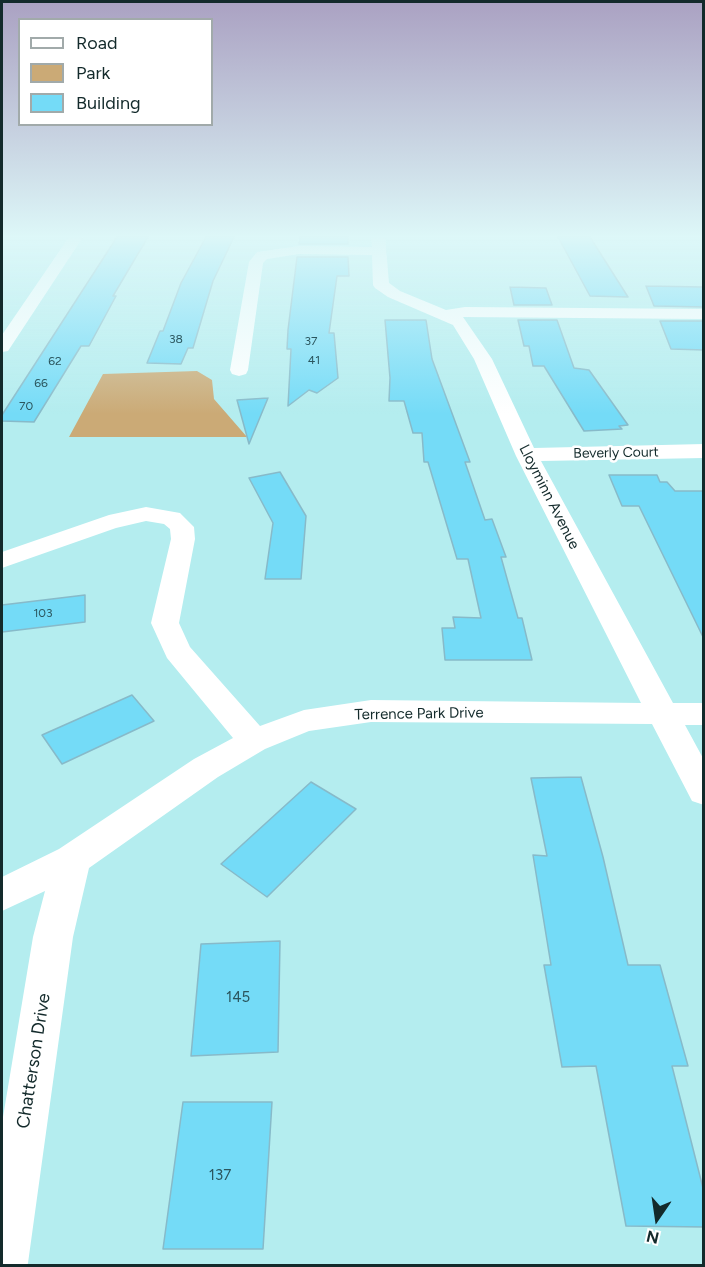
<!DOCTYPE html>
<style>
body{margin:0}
#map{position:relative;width:705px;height:1267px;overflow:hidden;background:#b4edef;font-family:Figtree,sans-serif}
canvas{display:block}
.frame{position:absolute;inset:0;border:3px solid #132a2b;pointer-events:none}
.legend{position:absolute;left:18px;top:18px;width:195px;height:108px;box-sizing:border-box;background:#fff;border:2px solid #a1aaaa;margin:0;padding:8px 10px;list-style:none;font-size:18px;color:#132a2b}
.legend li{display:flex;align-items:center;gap:12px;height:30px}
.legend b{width:30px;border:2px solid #a1aaaa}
.north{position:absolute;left:627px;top:1189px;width:60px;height:60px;-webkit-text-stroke:4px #fff;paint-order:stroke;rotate:193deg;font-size:16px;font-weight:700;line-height:24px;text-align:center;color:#132a2b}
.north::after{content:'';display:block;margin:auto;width:21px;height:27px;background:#132a2b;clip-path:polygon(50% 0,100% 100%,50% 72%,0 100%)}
</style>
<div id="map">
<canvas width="705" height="1267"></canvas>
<div class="frame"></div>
<ul class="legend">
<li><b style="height:8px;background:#fff"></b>Road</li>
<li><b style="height:16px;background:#cbaa76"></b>Park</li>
<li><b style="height:16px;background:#74dbf7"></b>Building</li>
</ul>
<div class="north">N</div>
</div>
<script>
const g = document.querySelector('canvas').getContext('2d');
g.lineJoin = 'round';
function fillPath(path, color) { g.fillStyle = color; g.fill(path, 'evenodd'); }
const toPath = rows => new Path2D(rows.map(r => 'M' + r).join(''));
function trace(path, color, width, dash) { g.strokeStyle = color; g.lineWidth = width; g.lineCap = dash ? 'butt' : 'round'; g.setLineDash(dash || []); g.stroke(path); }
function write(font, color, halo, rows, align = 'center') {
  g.font = font + ' Figtree,sans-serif'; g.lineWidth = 5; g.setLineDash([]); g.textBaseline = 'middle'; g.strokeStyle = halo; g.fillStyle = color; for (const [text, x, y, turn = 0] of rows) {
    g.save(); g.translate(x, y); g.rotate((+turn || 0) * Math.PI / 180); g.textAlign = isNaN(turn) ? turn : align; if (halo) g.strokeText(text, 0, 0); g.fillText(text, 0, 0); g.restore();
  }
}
const green = toPath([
 [197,371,212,380,214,399,247,437,69,437,103,374]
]);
const building = toPath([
 [117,237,148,237,113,296,116,296,89,346,81,346,34,422,2,421,2,415,117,237],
 [206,237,234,237,213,281,193,348,188,348,181,364,147,363,160,331,163,331,181,283,206,237],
 [300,237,348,237,348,244,299,244,300,237],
 [558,237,590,237,628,297,590,296,558,237],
 [297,257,348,257,349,276,337,276,329,333,334,333,338,378,317,393,309,390,288,406,291,349,287,349,288,330,297,257],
 [646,286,704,287,704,307,654,306,646,286],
 [510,287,546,288,552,305,514,305,510,287],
 [385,320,426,320,432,359,470,462,465,462,485,520,492,519,506,557,501,557,518,618,522,618,532,660,445,660,442,628,455,628,453,617,481,618,468,559,457,559,428,462,424,462,422,433,413,433,404,401,389,401,390,378,385,320],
 [518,320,557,320,574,368,589,370,628,425,619,426,622,429,584,431,544,366,533,366,529,346,524,346,518,320],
 [660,321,704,321,704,350,671,349,660,321],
 [268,398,249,444,237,400,268,398],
 [280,472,306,516,301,579,265,579,273,523,249,478,280,472],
 [609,475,657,475,660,482,667,482,675,491,704,491,704,639,639,506,622,506,609,475],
 [85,595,85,622,2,632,2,605,85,595],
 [132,695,154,721,62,764,42,735,132,695],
 [581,777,603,857,628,965,660,965,688,1066,672,1066,704,1192,704,1227,626,1226,596,1066,562,1067,544,965,551,965,533,855,547,856,531,778,581,777],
 [311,782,356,809,267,897,221,864,311,782],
 [280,941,278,1052,191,1056,201,944,280,941],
 [183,1102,272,1102,263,1249,163,1249,183,1102]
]);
const minor = toPath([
 [69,237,83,237,8,351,2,352,2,335,69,237],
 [371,237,385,237,389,283,400,291,446,310,465,307,704,309,704,319,463,317,492,359,534,448,704,444,704,458,541,461,673,703,704,703,704,725,685,725,704,760,704,805,692,801,652,724,371,722,309,731,265,749,218,777,89,868,73,937,28,1263,27,1266,2,1266,2,1123,33,937,45,891,2,911,2,877,59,849,194,759,233,738,167,658,151,623,171,539,170,529,164,524,146,521,116,528,2,568,2,552,109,515,146,507,180,513,194,527,195,539,179,623,190,647,260,726,304,710,371,700,641,703,516,456,474,359,453,325,388,297,375,288,373,285,372,255,299,254,267,259,263,263,248,370,246,374,239,376,232,374,230,370,249,262,257,252,299,246,372,247,371,237]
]);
const numberNames = [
 ["38",176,339],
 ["37",311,341],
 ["41",314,360],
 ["62",55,361],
 ["66",41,383],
 ["70",26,406],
 ["103",43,613]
];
const farStreetnames = [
 ["Beverly Court",616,453,-1]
];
const streetNames = [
 ["Lloyminn Avenue",549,497,63],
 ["Terrence Park Drive",419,714,-1]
];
const nearNumbernames = [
 ["145",238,998],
 ["137",220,1176]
];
const nearStreetnames = [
 ["Chatterson Drive",34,1061,-81]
];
fillPath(green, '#cbaa76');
fillPath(building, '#74dbf7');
trace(building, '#87bac9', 1.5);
fillPath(minor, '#fff');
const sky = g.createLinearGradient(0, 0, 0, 414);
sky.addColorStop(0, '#aaa1c2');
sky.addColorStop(0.57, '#ddf7f8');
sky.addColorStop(1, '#ddf7f800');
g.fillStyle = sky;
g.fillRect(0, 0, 705, 414);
write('12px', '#2b565e', null, numberNames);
write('14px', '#132a2b', '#fff', farStreetnames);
write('15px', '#132a2b', '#fff', streetNames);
write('15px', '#2b565e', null, nearNumbernames);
write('18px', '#132a2b', '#fff', nearStreetnames);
</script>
